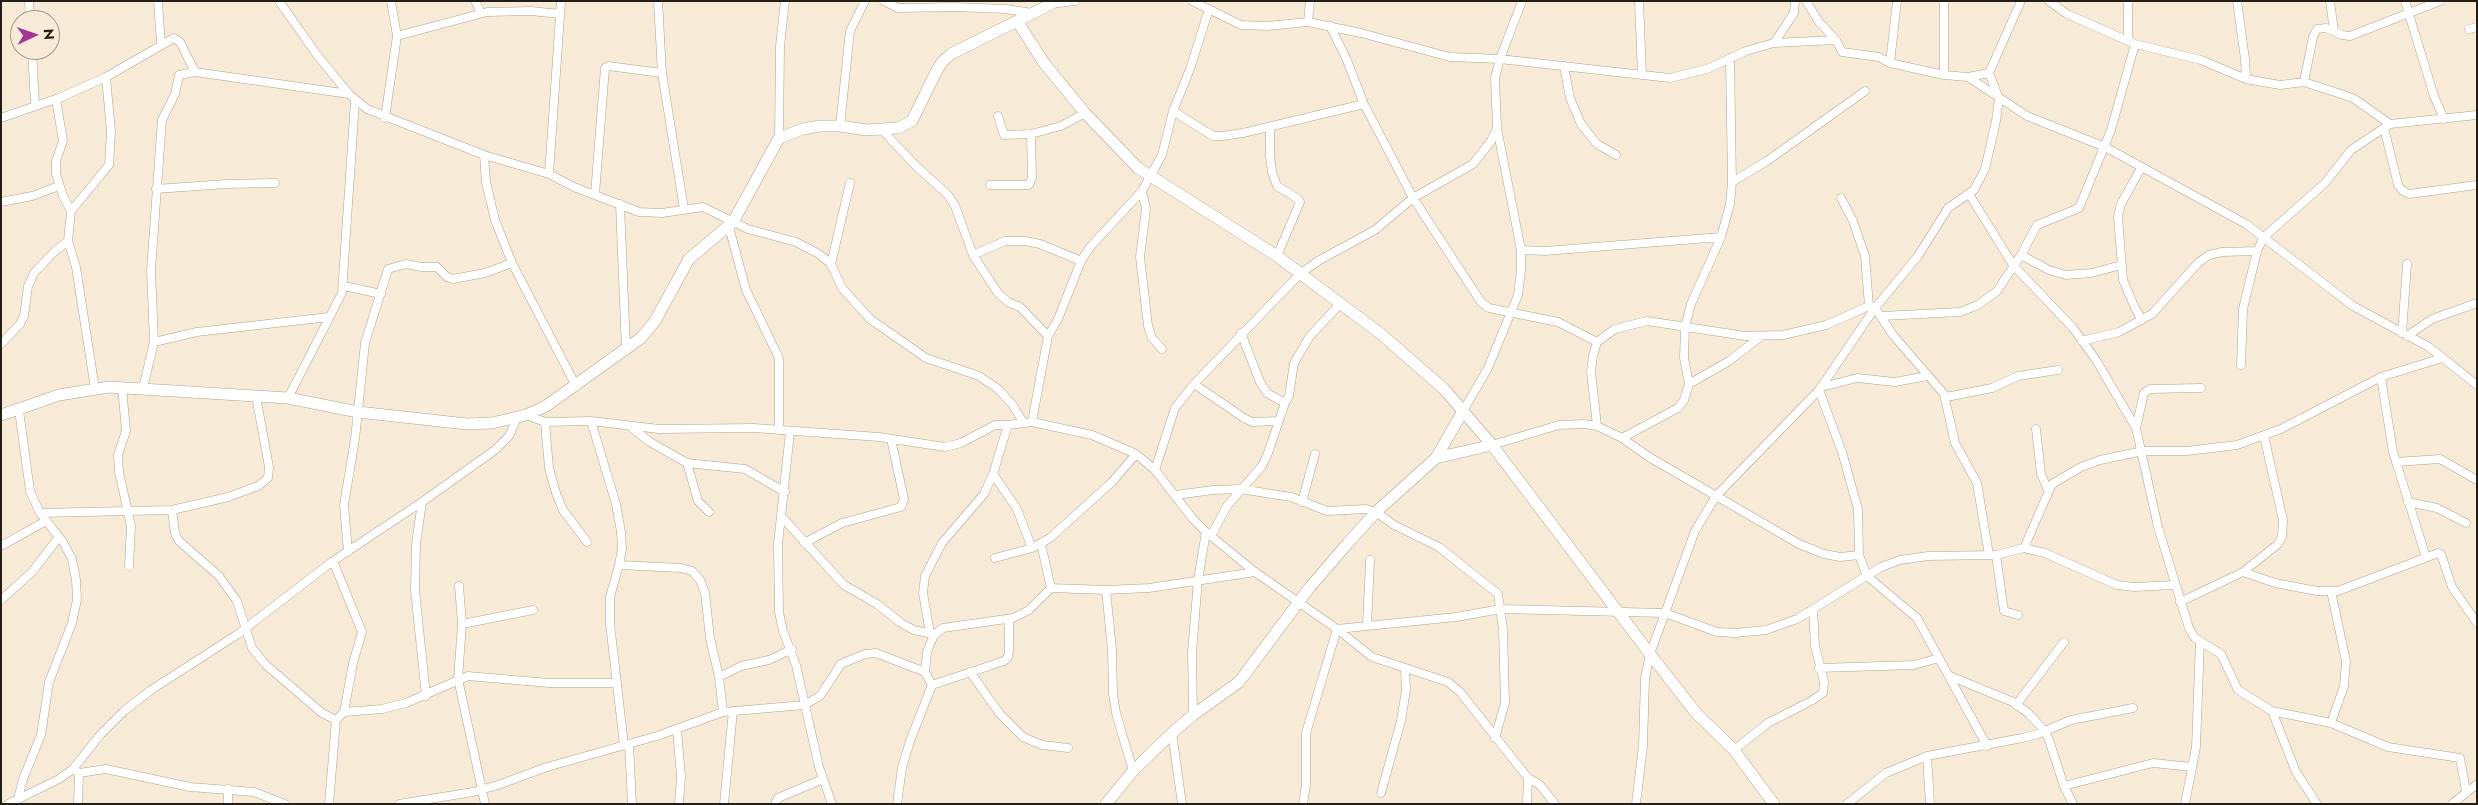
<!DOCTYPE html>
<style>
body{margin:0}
#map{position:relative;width:2478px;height:805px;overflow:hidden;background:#f7ead6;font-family:Jost,sans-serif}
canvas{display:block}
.frame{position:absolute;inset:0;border:2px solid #231f17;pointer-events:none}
.north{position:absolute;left:10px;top:10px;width:50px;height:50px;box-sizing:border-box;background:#f7ead6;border:1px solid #a2998a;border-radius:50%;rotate:87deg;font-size:14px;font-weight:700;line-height:20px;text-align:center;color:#231f17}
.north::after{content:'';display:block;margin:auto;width:18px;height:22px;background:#a43796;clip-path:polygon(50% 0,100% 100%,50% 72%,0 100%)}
</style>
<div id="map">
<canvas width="2478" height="805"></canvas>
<div class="frame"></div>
<div class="north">N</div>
</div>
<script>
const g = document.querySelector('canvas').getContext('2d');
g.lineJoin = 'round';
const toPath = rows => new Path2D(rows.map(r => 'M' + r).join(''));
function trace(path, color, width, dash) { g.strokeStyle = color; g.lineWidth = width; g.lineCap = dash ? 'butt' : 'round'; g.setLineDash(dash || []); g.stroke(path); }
const street = toPath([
 [29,1,30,20],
 [158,1,161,44],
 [279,1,317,55,349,94,367,109,484,155,549,174,574,187,639,212,662,213,703,207,748,229,796,242,819,254,831,264,842,288,870,319,926,358,979,376,998,389,1012,404,1023,422],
 [475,1,481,13],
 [658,1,662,73,684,209],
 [884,1,898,8,954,7,1006,9,1032,13],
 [1192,1,1241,25,1267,26,1308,22,1361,33,1450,57,1500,59,1670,78,1707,69,1746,51,1774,43,1836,40],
 [1639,1,1642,75],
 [1806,1,1819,22,1836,40,1842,52,1879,57,1890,63,1944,75,1968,77,1989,73],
 [2049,1,2067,14,2135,44,2201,60,2246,79,2280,85,2304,82,2353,98,2390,124],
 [2128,1,2128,40],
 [2237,1,2245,59,2246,79],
 [2330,1,2334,31],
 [2405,1,2434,96,2444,119],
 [1051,4,1075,1],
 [1308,22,1310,1],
 [1330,26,1346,58,1364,104,1413,198,1481,302,1489,308,1558,322,1597,342],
 [2469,29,2477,27],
 [397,36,487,12,531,11,560,14],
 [1774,43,1794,13,1795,1],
 [32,50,35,105],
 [1890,63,1897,1],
 [1564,66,1570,98,1581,124,1597,144,1616,155],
 [1944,75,1944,1],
 [1968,77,2027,116,2105,147,2246,224,2353,306,2429,347,2477,385],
 [2304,82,2313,37,2317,29,2326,28,2342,35,2350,36,2440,1],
 [56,99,63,141,56,161,56,174,63,196,71,211],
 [1173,111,1213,136,1222,136,1243,133,1364,104],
 [998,116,1004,135,1031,134],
 [1,118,59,98,106,77,174,38,180,42,195,72],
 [385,118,397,36,391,1],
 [840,126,850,31,865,1],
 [1270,127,1270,156,1272,172,1277,186,1298,199,1300,202,1277,256],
 [2384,128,2398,185,2403,191,2409,194,2477,185],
 [883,131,916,166,948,195,955,206,973,255,998,293,1008,302,1020,307,1048,336],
 [779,138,780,46,785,1],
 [484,155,486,182,495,220,512,263,576,386],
 [2141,168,2121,204,2118,217,2123,280,2135,308,2142,320],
 [549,174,561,1],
 [1732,182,1767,161,1865,91],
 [990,185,1029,185,1032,178,1031,134,1061,126,1085,113],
 [156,189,226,184,275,183],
 [1142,191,1146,209,1140,257,1148,326,1152,338,1162,349],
 [595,194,605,68,608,66,662,73],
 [1969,194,2013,265,2073,328,2096,360,2136,428,2158,527,2189,628,2195,638,2221,654,2238,690,2272,711,2331,723,2388,747,2460,758,2466,791],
 [1841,198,1853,221,1865,256,1869,306],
 [1,202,32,196,59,186],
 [620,204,626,350],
 [729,227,746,290,779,358,779,430],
 [1521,250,1545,251,1721,237],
 [973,255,1005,241,1025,241,1040,244,1081,261],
 [2021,255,2049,270,2066,275,2092,273,2121,265],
 [831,264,850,183],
 [344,286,381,294],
 [1882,316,1960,312,1978,305,1997,291,2021,255,2037,225,2079,208,2111,130,2135,44],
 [1241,333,1260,382,1267,393,1285,403],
 [2402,333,2407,264],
 [2407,336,2432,319,2477,303],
 [2082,341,2119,332,2152,314,2198,263,2209,255,2222,252,2257,251],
 [154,342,197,332,329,317],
 [1,344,20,324,24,316,28,286,34,273,55,251,68,241],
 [2241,365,2243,309,2257,251,2264,237,2325,183,2351,150,2390,124,2477,115],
 [2381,377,2393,452,2426,557],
 [1194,384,1244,418,1252,422,1278,421],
 [1689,384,1729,361,1760,337],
 [122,387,126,431,118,455,119,472,131,526,129,566],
 [1822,387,1857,378,1895,382,1927,376],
 [143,388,154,342,151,270,161,133,162,120,175,94,179,75,195,72,349,94],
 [95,389,76,267,68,241,71,211,109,165,111,132,106,77],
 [1819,390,1842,452,1858,509,1859,555,1867,576,1917,618,1987,746],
 [1946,397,1992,388,2018,376,2058,370],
 [288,398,342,293,355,101],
 [1463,411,1488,368,1518,295,1521,271,1521,250,1497,128,1495,78,1500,59,1522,1],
 [526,415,545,422,591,421,659,429,754,428,879,437,945,447,961,443,995,425,1008,425],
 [591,421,616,504,621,532,622,549,619,565,610,597,610,624,624,745],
 [545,422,549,468,556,493,563,510,587,542],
 [1032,422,1048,336,1058,319,1081,261,1091,246,1142,191,1162,155,1173,111,1190,69,1209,9],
 [1597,426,1591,371,1593,356,1597,342,1615,329,1647,321,1745,336,1783,335,1826,325,1869,306,1875,308,1893,335,1944,394,1955,443,1977,483,1989,555],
 [632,428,650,442,687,463,745,469,785,492],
 [2136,428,2144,393,2150,389,2201,388],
 [2036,429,2041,474,2048,490],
 [790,432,778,544,779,612,783,631,796,665,819,767,832,804],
 [1622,438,1678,408,1684,400,1689,384,1684,358,1685,327,1691,304,1721,237,1730,204,1732,182,1730,58],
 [1492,445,1559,425,1584,424,1597,426,1622,438,1649,457,1799,544,1824,554,1840,557,1859,555],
 [2396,462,2440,459,2477,480],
 [687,463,698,501,709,512],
 [1155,470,1175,408,1194,384,1300,274,1318,261,1375,230,1413,198,1473,164,1491,141,1497,128],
 [993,474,1017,509,1032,548],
 [1176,495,1213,490,1240,489,1291,497,1327,511,1366,509,1376,512,1394,525,1439,547,1498,594,1503,630,1505,703,1495,738],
 [422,502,416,544,415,590,426,696],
 [1302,502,1315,454],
 [2408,502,2437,508,2466,523],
 [172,510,175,533,179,541,219,576,237,601,252,648,266,665,322,713,336,720],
 [40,513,172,510,228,497,258,486,268,478,269,467,256,396],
 [782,517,844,585,877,604,901,623,914,630,932,634],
 [1211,536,1227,506,1262,466,1268,453,1285,403,1289,396,1294,363,1310,336,1341,303],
 [804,543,842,523,901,507,904,499,891,439],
 [1041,544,1051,588],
 [1,546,46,521],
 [2024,548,2052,484,2081,467,2100,460,2143,451,2187,451,2237,445,2281,429,2381,377,2442,358],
 [348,552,344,505,355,439,365,343,388,269,406,264,421,267,437,267,447,277,453,279,485,273,512,263],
 [1996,555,2004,611,2018,615],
 [995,558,1032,548,1050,538,1112,482,1136,454],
 [619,565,681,568,692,571,700,580,705,593,710,638,719,677,723,712],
 [2243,572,2275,583,2317,591,2338,591,2438,553,2441,554,2452,587,2477,623],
 [459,586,462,624,458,679,485,804],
 [1106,590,1112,650,1113,694,1116,713,1133,771],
 [1,600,32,572,59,537],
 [2180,602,2243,572,2278,544,2282,537,2283,520,2264,436],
 [462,624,533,610],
 [1367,626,1370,560],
 [930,633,923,593,925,576,942,543,984,494,993,474,1008,425,1032,422,1092,435,1136,454,1155,470,1193,519,1206,532,1255,572,1337,629,1372,657,1448,682,1460,692,1528,778,1540,785,1555,804],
 [1819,668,1914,665,1939,658],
 [970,672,1000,714,1023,737,1042,745,1068,748],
 [1950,676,2013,702,2028,713,2045,731,2049,740,2064,786,2073,804],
 [719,677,741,666,769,660,792,649],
 [932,685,1004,661,1008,657,1009,650,1009,620],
 [2016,705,2064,642],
 [2272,711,2296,772,2317,804],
 [344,712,382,709,406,703,468,676,549,683,617,683],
 [1193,715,1192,652,1198,580,1206,532],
 [2331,723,2344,686,2346,661,2331,591],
 [677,730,681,776,679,804],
 [1172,733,1182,804],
 [629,744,632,804],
 [1734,750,1768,723,1811,701,1823,693,1824,682,1815,646,1813,609],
 [1927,756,1930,804],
 [73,769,79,773,106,769,190,787,254,792,285,804],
 [2064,786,2153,763,2192,767],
 [228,789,228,804],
 [1381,793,1401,721,1406,690,1405,669],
 [18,799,23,779,41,735,49,682,72,623,77,600,76,580,72,559,63,542,40,513,30,491,19,410],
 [8,804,59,779,73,769,100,735,124,711,151,690,238,634,333,561,422,502,495,450,509,436,517,418],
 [78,804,79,773],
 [329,804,336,720,344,712,353,663,362,632,333,561],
 [399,804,473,792,498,785,547,767,657,736,723,712,804,705,820,696,841,664,865,654,876,653,925,672],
 [724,804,733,711],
 [775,804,778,798,823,779],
 [897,804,902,768,910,741,932,685,925,672,927,652,934,635,943,628,1013,618,1029,610,1051,588,1106,590,1149,588,1255,572],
 [1303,804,1306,785,1306,733,1337,629,1456,617,1501,609,1665,613,1717,632,1735,633,1766,630,1797,619,1881,567,1900,560,1928,556,1996,555,2024,548,2045,553,2117,585,2134,587,2175,585],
 [1527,804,1528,778],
 [1636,804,1643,746,1645,678,1650,654,1695,531,1716,496,1819,390,1875,308,1918,256,1948,208,1974,190,1985,169,1996,121,1999,99,1989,73,2021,1],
 [1847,804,1886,773,1927,756,2022,738,2038,734,2071,720,2133,708],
 [2185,804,2196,747,2200,641],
 [2452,804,2477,784]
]);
const secondary = toPath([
 [1017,21,1044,63,1085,113,1138,168,1277,256,1381,334,1444,389,1492,445,1650,654,1696,713,1734,750,1774,804],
 [1,415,59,395,109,387,288,398,358,412,467,424,492,423,526,415,546,406,641,338,655,321,689,259,733,222,779,138,803,129,819,126,840,126,866,130,898,128,912,121,936,72,942,62,951,54,1051,4,1052,1],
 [1436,458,1492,445],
 [1106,804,1133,771,1172,733,1193,715,1239,682,1310,587,1348,543,1376,512,1436,458,1463,411]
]);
trace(street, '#afa491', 9);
trace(secondary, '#afa491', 12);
trace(street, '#fff', 8);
trace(secondary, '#fff', 11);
</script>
